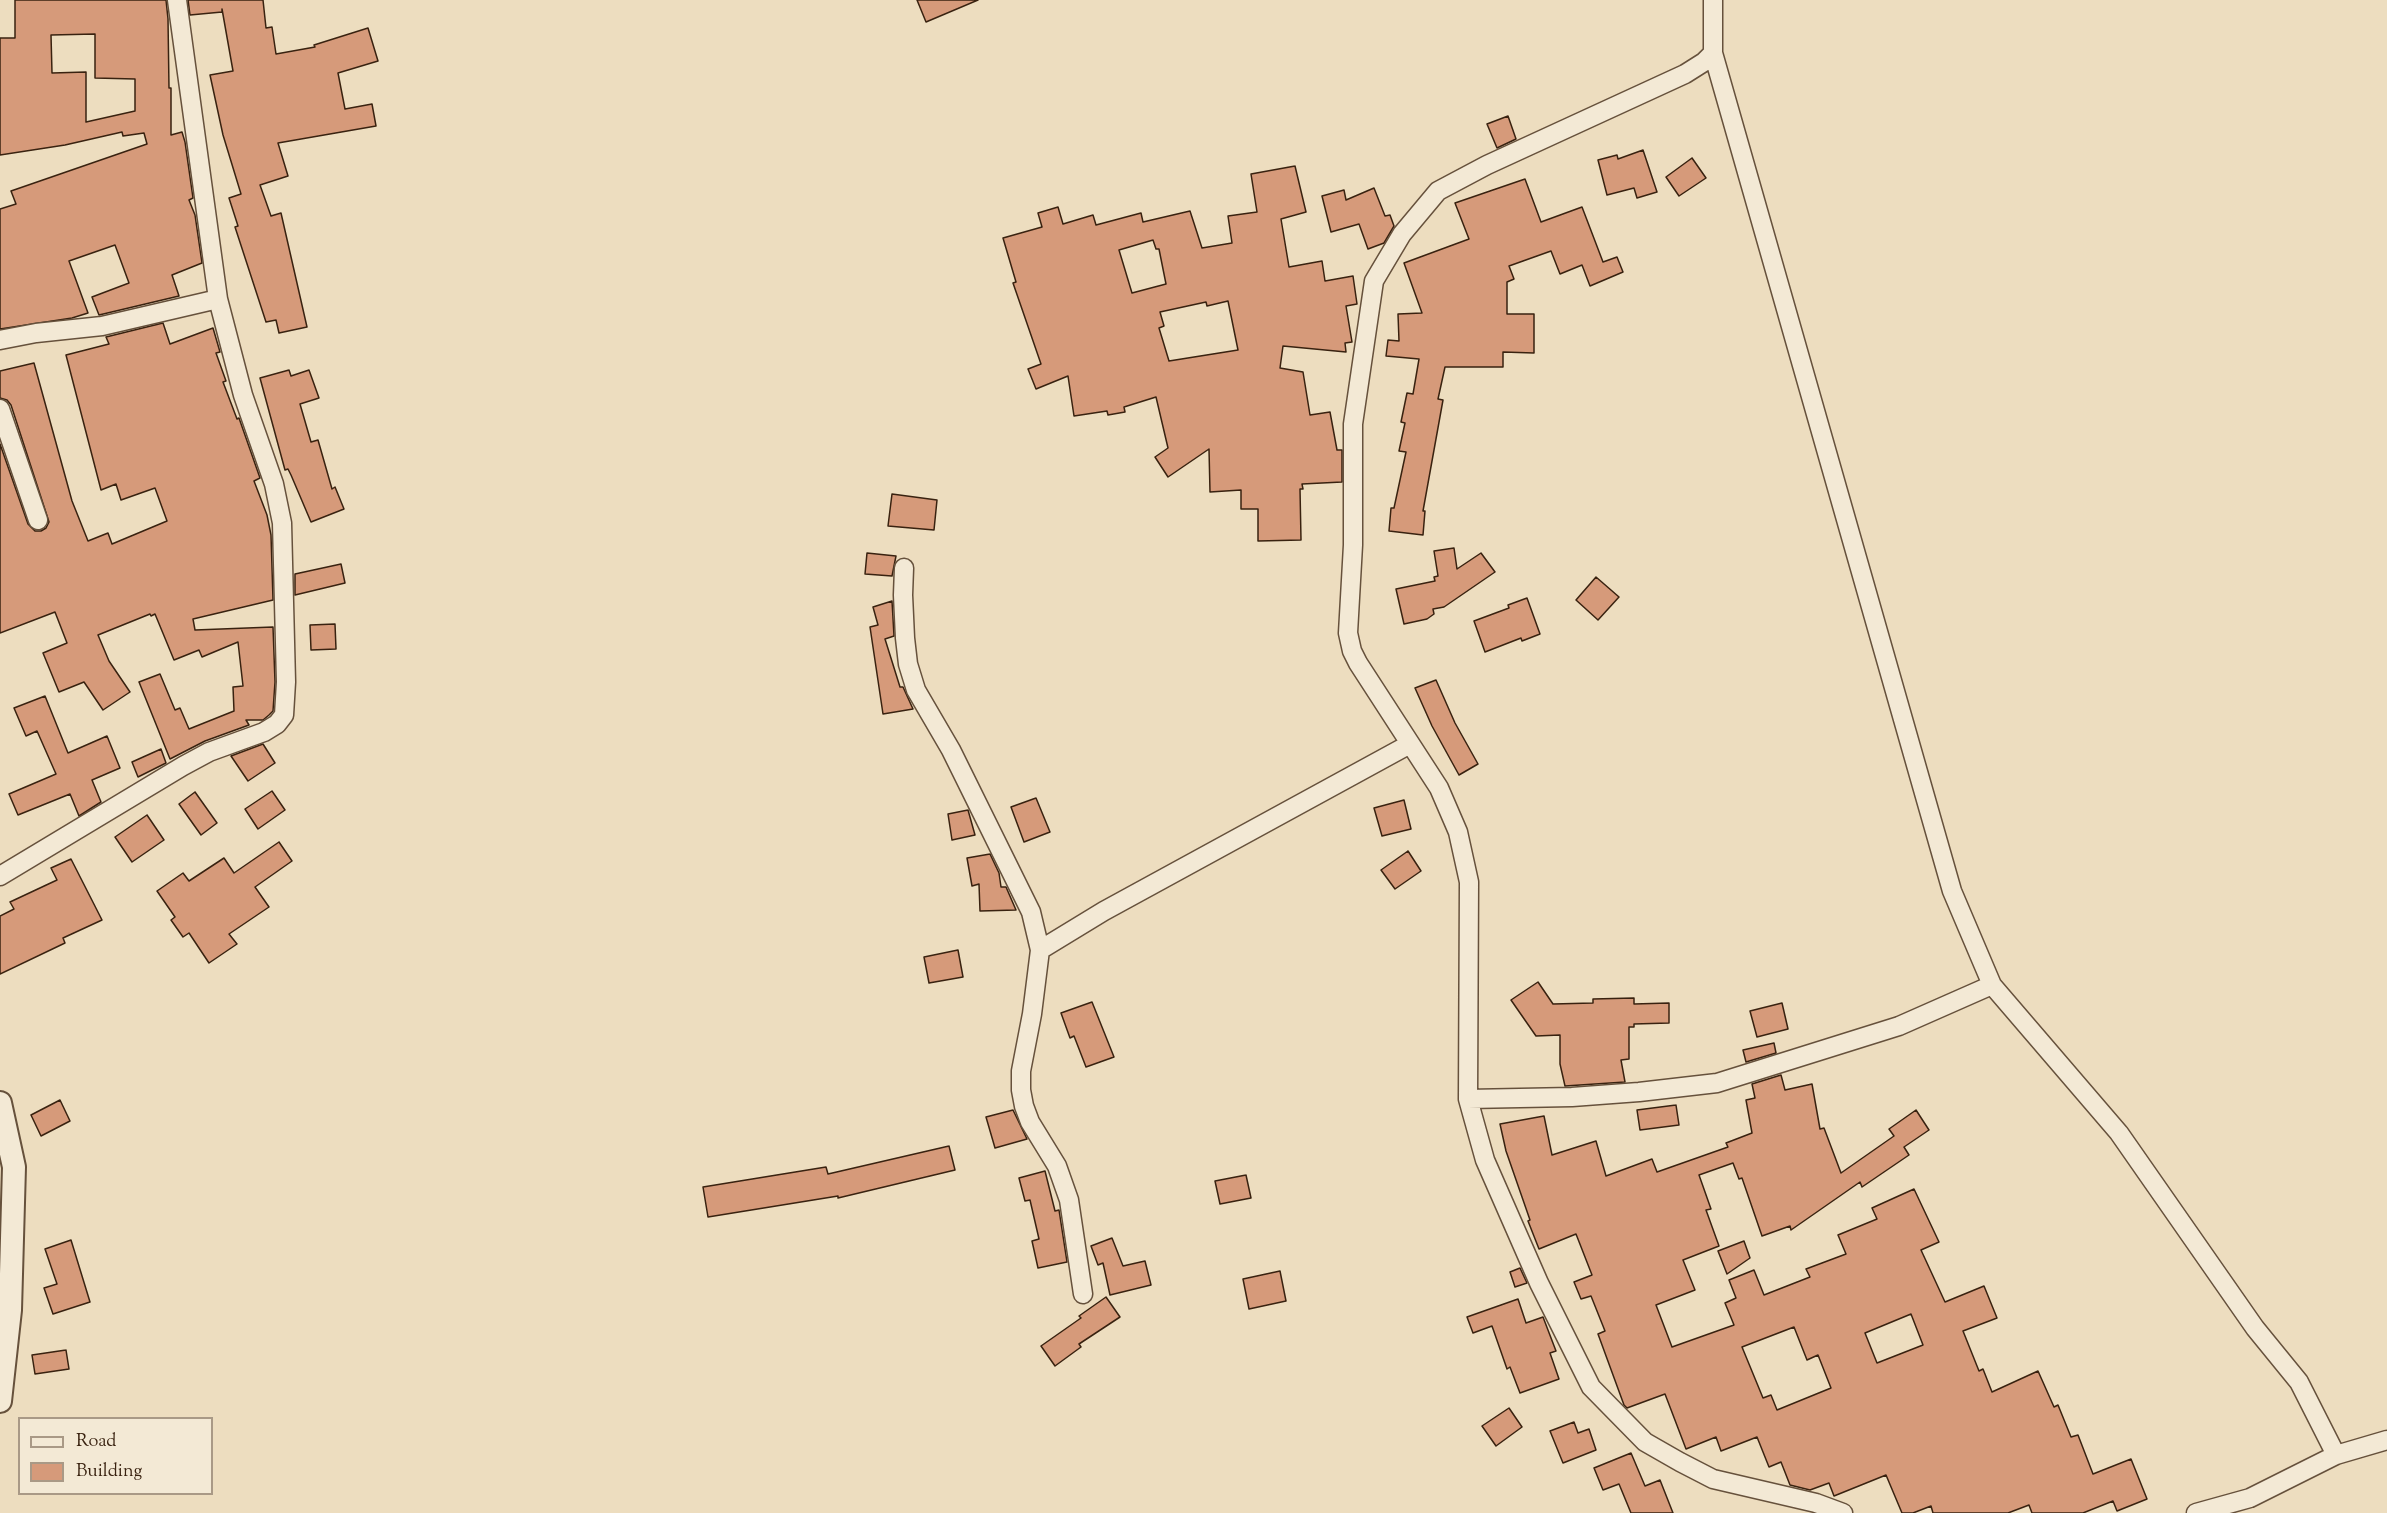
<!DOCTYPE html>
<style>
body{margin:0}
#map{position:relative;width:2387px;height:1513px;overflow:hidden;background:#edddbf;font-family:"Sorts Mill Goudy",serif}
canvas{display:block}
.legend{position:absolute;left:18px;top:1417px;width:195px;height:78px;box-sizing:border-box;background:#f3e9d5;border:2px solid #a99986;margin:0;padding:8px 10px;list-style:none;font-size:18px;color:#392210}
.legend li{display:flex;align-items:center;gap:12px;height:30px}
.legend b{width:30px;border:2px solid #a99986}
</style>
<div id="map">
<canvas width="2387" height="1513"></canvas>
<ul class="legend">
<li><b style="height:8px;background:#f3e9d5"></b>Road</li>
<li><b style="height:16px;background:#d69a7a"></b>Building</li>
</ul>
</div>
<script>
const g = document.querySelector('canvas').getContext('2d');
g.lineJoin = 'round';
function fillPath(path, color) { g.fillStyle = color; g.fill(path, 'evenodd'); }
const toPath = rows => new Path2D(rows.map(r => 'M' + r).join(''));
function trace(path, color, width, dash) { g.strokeStyle = color; g.lineWidth = width; g.lineCap = dash ? 'butt' : 'round'; g.setLineDash(dash || []); g.stroke(path); }
const building = toPath([
 [15,0,166,0,168,19,169,88,171,88,171,135,182,132,185,142,193,198,189,200,195,215,202,263,172,275,179,296,99,315,92,297,129,283,115,245,69,261,88,313,72,318,0,329,0,209,16,204,11,191,147,144,144,133,123,136,122,132,65,145,0,155,0,38,15,38,15,0],
 [95,34,95,78,135,79,135,111,86,122,86,72,52,73,51,35,95,34],
 [188,0,263,0,266,28,272,27,276,54,315,47,314,45,368,28,378,61,338,73,345,109,372,104,376,126,278,143,288,176,260,185,271,216,281,213,307,327,279,333,276,320,266,322,235,227,238,226,229,198,241,194,223,135,210,75,233,71,222,9,222,12,190,15,188,0],
 [917,0,978,0,926,22,917,0],
 [1508,116,1516,139,1497,148,1487,124,1508,116],
 [1643,150,1657,192,1637,198,1634,188,1607,195,1598,160,1617,155,1618,159,1643,150],
 [1692,158,1706,178,1679,196,1666,177,1692,158],
 [1295,166,1306,212,1281,219,1289,267,1322,261,1325,281,1353,276,1357,304,1346,306,1352,342,1345,343,1346,352,1283,346,1280,368,1303,372,1310,415,1330,412,1337,450,1342,450,1342,482,1302,484,1303,489,1300,489,1301,540,1258,541,1258,509,1241,509,1241,490,1210,492,1209,449,1168,477,1155,457,1168,448,1156,397,1124,407,1125,412,1108,415,1107,411,1074,416,1068,376,1036,389,1028,369,1041,364,1013,283,1016,282,1003,238,1042,227,1038,213,1058,207,1063,224,1093,215,1096,225,1141,213,1143,222,1190,211,1202,248,1232,243,1228,216,1257,212,1251,174,1295,166],
 [1153,240,1156,249,1159,249,1166,284,1132,293,1119,250,1153,240],
 [1228,301,1238,350,1169,361,1159,328,1164,326,1160,312,1206,302,1207,306,1228,301],
 [1525,179,1541,222,1582,207,1603,262,1617,257,1623,272,1590,286,1582,265,1560,274,1551,251,1509,266,1514,279,1507,282,1507,314,1534,314,1534,353,1503,352,1503,367,1445,367,1438,399,1443,400,1423,511,1425,511,1423,535,1389,531,1391,508,1394,508,1406,452,1399,451,1405,423,1401,422,1407,393,1413,394,1419,359,1386,356,1388,340,1399,341,1398,314,1422,313,1404,263,1469,239,1455,203,1525,179],
 [1374,188,1385,216,1390,215,1394,226,1384,243,1368,249,1359,224,1331,232,1322,196,1344,190,1346,200,1374,188],
 [163,323,170,344,213,328,220,352,216,353,226,381,223,382,237,419,239,418,260,478,254,481,267,515,271,535,273,600,193,619,195,630,273,627,275,682,273,711,269,715,263,720,246,720,249,725,205,741,170,759,139,682,160,674,175,710,180,708,189,729,234,711,233,687,243,686,238,642,202,657,199,650,174,660,155,614,151,616,150,614,98,635,109,661,130,692,103,710,84,682,59,692,43,653,67,643,55,612,0,633,0,444,28,524,35,531,41,531,46,528,49,522,11,405,7,400,0,398,0,371,34,363,72,501,88,541,108,533,112,544,167,521,155,488,121,500,116,484,101,490,66,355,109,344,106,337,163,323],
 [289,370,291,376,309,370,319,398,300,404,311,442,318,440,332,489,335,487,344,509,311,522,291,475,288,469,285,470,260,378,289,370],
 [892,494,937,500,934,530,888,526,892,494],
 [1454,548,1457,569,1481,553,1495,572,1444,607,1433,609,1434,614,1427,619,1404,624,1396,589,1435,581,1434,577,1438,576,1434,551,1454,548],
 [867,553,896,556,892,576,865,574,867,553],
 [341,564,345,583,295,595,295,574,341,564],
 [1596,577,1619,597,1598,620,1576,600,1596,577],
 [1527,598,1540,634,1522,641,1521,638,1485,652,1474,621,1509,608,1508,605,1527,598],
 [892,601,894,636,885,639,900,687,903,687,913,709,883,714,870,627,878,625,873,607,892,601],
 [335,624,336,649,311,650,310,625,335,624],
 [1436,680,1455,723,1478,764,1459,775,1432,726,1415,688,1436,680],
 [45,696,68,753,107,736,120,768,92,780,101,802,79,816,70,794,18,815,9,794,56,774,37,731,26,736,14,708,45,696],
 [263,744,275,763,248,781,231,756,263,744],
 [161,749,166,763,138,777,132,762,161,749],
 [272,791,285,810,258,829,245,809,272,791],
 [195,792,217,823,201,835,179,804,195,792],
 [1036,798,1050,832,1024,842,1011,807,1036,798],
 [1404,800,1411,829,1382,836,1374,808,1404,800],
 [968,810,975,835,952,840,948,814,968,810],
 [147,815,164,840,132,862,115,837,147,815],
 [279,842,292,861,255,887,269,907,229,934,237,944,209,963,189,933,183,937,171,920,175,917,157,891,183,873,189,881,224,858,234,873,279,842],
 [1408,851,1421,871,1395,889,1381,870,1408,851],
 [990,854,999,873,1001,887,1006,887,1016,910,980,911,979,884,972,886,967,858,990,854],
 [71,859,102,920,63,938,65,943,0,974,0,916,14,909,10,902,57,880,51,868,71,859],
 [958,950,963,977,929,983,924,957,958,950],
 [1538,982,1553,1004,1593,1003,1593,999,1634,998,1634,1004,1669,1003,1669,1023,1634,1024,1634,1027,1629,1027,1629,1059,1621,1060,1625,1082,1565,1086,1560,1064,1560,1035,1536,1036,1511,1000,1538,982],
 [1092,1002,1114,1057,1086,1067,1074,1036,1070,1038,1061,1013,1092,1002],
 [1782,1003,1788,1029,1757,1037,1750,1011,1782,1003],
 [1774,1043,1776,1053,1746,1062,1743,1050,1774,1043],
 [1781,1075,1785,1090,1812,1084,1820,1129,1824,1128,1841,1173,1894,1136,1889,1129,1916,1110,1929,1130,1904,1147,1909,1155,1862,1187,1860,1182,1791,1230,1790,1226,1762,1236,1742,1178,1739,1179,1733,1163,1699,1175,1711,1209,1706,1210,1719,1246,1683,1260,1695,1290,1656,1305,1672,1347,1734,1325,1725,1303,1736,1298,1729,1280,1754,1270,1764,1295,1810,1277,1806,1269,1846,1254,1838,1235,1877,1219,1872,1208,1914,1189,1939,1242,1921,1250,1945,1302,1984,1286,1997,1318,1963,1331,1979,1371,1983,1369,1992,1392,2038,1371,2054,1407,2058,1405,2071,1437,2078,1435,2093,1474,2131,1459,2147,1499,2117,1511,2113,1501,2083,1513,2032,1513,2029,1505,2008,1513,1933,1513,1931,1506,1913,1513,1902,1513,1886,1475,1834,1496,1829,1483,1810,1490,1790,1485,1781,1462,1769,1467,1757,1437,1721,1451,1716,1437,1686,1449,1665,1394,1627,1408,1624,1405,1598,1334,1605,1331,1591,1296,1581,1299,1574,1282,1592,1275,1576,1234,1539,1249,1528,1221,1530,1220,1506,1151,1500,1124,1544,1116,1552,1155,1596,1141,1606,1176,1652,1159,1657,1172,1728,1147,1726,1143,1752,1133,1746,1100,1755,1098,1752,1084,1781,1075],
 [1911,1314,1923,1345,1877,1363,1865,1333,1911,1314],
 [1794,1327,1807,1360,1818,1355,1831,1388,1777,1410,1771,1395,1763,1398,1742,1347,1794,1327],
 [60,1100,70,1121,41,1136,31,1115,60,1100],
 [1676,1105,1679,1125,1640,1130,1637,1110,1676,1105],
 [1013,1110,1027,1139,995,1148,986,1117,1013,1110],
 [949,1146,955,1170,838,1198,838,1196,708,1217,703,1187,826,1167,828,1174,949,1146],
 [1045,1171,1055,1211,1059,1210,1067,1262,1038,1268,1032,1241,1039,1239,1030,1200,1025,1201,1019,1178,1045,1171],
 [1246,1175,1251,1198,1220,1204,1215,1181,1246,1175],
 [1112,1238,1123,1266,1145,1261,1151,1285,1110,1295,1103,1263,1098,1265,1091,1246,1112,1238],
 [71,1240,90,1302,53,1314,44,1288,57,1284,45,1249,71,1240],
 [1744,1241,1750,1258,1727,1274,1718,1251,1744,1241],
 [1520,1268,1527,1283,1515,1287,1510,1272,1520,1268],
 [1280,1271,1286,1301,1249,1309,1243,1279,1280,1271],
 [1106,1297,1120,1317,1079,1344,1081,1347,1055,1366,1041,1346,1081,1318,1079,1316,1106,1297],
 [1518,1299,1526,1323,1543,1317,1556,1351,1550,1353,1559,1379,1520,1393,1510,1367,1507,1369,1492,1326,1473,1333,1467,1317,1518,1299],
 [66,1350,69,1369,35,1374,32,1355,66,1350],
 [1509,1408,1522,1427,1496,1446,1482,1426,1509,1408],
 [1574,1422,1578,1433,1589,1429,1596,1450,1563,1463,1550,1431,1574,1422],
 [1631,1453,1645,1486,1660,1480,1673,1513,1631,1513,1619,1484,1603,1490,1594,1468,1631,1453]
]);
const minor = toPath([
 [1713,0,1713,53,1704,62,1685,74,1487,165,1438,191,1402,234,1374,281,1353,424,1353,545,1348,633,1352,651,1358,663,1439,788,1458,832,1469,882,1468,1099,1485,1160,1539,1283,1591,1387,1645,1442,1680,1462,1713,1479,1816,1503,1843,1513],
 [1713,53,1952,891,1992,985,2119,1133,2255,1328,2299,1382,2336,1455],
 [0,340,36,333,102,326,218,299],
 [0,409,38,520],
 [904,568,903,595,905,638,908,664,916,690,951,750,1031,912,1040,950,1032,1014,1021,1071,1021,1090,1024,1106,1030,1122,1057,1166,1069,1200,1083,1294],
 [0,876,183,766,209,752,264,732,277,724,284,715,286,682,282,523,274,484,243,395,218,299,177,0],
 [1040,950,1104,911,1410,744],
 [1468,1099,1572,1097,1639,1092,1717,1083,1899,1026,1992,985],
 [2196,1513,2250,1498,2336,1455,2387,1440]
]);
const tertiary = toPath([
 [0,1103,14,1167,10,1310,0,1401]
]);
fillPath(building, '#d69a7a');
trace(building, '#392210', 1.5);
trace(minor, '#66513c', 21);
trace(tertiary, '#66513c', 26);
trace(minor, '#f3e9d5', 18);
trace(tertiary, '#f3e9d5', 22);
</script>
